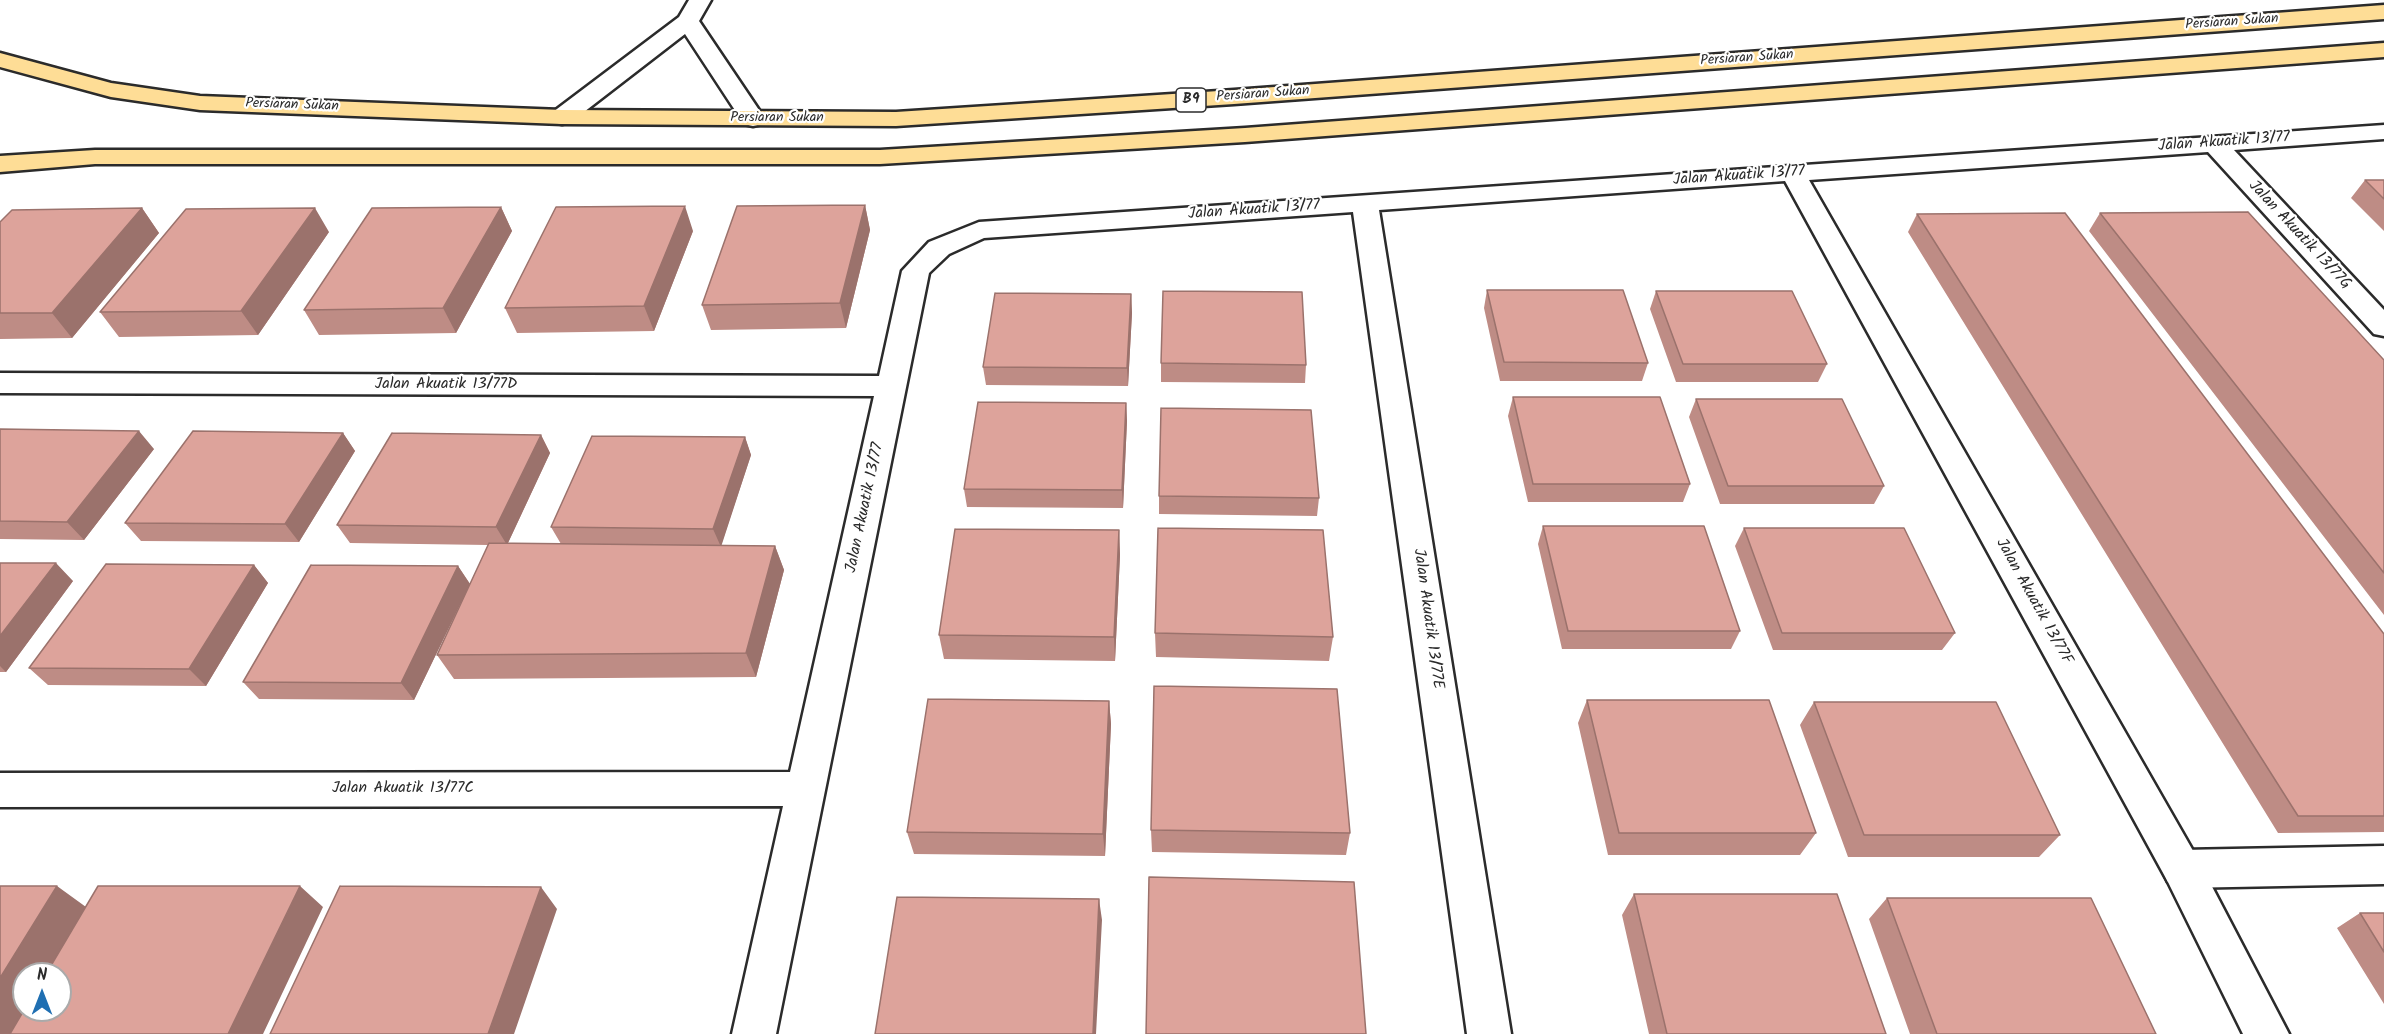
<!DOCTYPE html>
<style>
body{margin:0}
#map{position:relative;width:2384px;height:1034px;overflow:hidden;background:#fff;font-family:Kalam,sans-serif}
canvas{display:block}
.north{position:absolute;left:12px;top:962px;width:60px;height:60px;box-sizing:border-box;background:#fff;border:2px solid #aaa;border-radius:50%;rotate:0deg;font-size:16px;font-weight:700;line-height:24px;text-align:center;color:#2b2b2b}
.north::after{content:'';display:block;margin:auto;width:21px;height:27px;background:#1f6fb2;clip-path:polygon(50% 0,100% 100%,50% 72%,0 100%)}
</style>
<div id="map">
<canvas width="2384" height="1034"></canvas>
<div class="north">N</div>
</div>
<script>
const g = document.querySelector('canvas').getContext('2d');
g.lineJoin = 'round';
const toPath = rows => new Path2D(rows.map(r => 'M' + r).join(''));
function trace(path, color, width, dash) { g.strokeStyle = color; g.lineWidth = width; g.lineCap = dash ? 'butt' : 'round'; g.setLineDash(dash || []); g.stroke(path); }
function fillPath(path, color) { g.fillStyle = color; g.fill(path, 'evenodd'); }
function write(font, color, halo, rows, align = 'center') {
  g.font = font + ' Kalam,sans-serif'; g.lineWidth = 4.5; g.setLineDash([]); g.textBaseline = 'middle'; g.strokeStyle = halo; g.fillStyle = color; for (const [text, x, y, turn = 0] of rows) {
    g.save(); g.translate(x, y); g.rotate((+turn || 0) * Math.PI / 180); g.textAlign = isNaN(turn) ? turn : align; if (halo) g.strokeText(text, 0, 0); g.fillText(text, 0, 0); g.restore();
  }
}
const lane = toPath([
 [689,0,711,0,699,21,765,119,762,124,753,126,744,124,685,34,571,122,562,124,553,122,550,117,553,112,679,17,689,0],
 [2384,846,2384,884,2182,888,2168,882,2162,869,2168,856,2182,850,2384,846]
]);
const street = toPath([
 [2384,125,2384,139,2234,150,2384,310,2384,336,2374,334,2208,152,1809,180,2196,856,2289,1034,2243,1034,2168,882,1785,181,1379,210,1511,1034,1467,1034,1353,212,984,238,949,254,929,273,776,1034,732,1034,783,806,0,807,0,773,790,772,874,396,0,393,0,373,879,376,902,271,929,242,979,222,2384,125]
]);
const primary = toPath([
 [2384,5,2384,19,1234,104,896,126,562,124,200,110,111,97,0,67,0,53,111,83,200,96,562,110,896,112,1234,90,2384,5],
 [2384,43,2384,57,1245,142,880,164,95,164,0,172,0,156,95,150,880,150,1245,128,2384,43]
]);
const wall = toPath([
 [2365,180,2384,180,2384,231,2351,198],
 [865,205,870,230,846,328,711,330,702,305],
 [501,207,512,231,456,333,319,335,304,310],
 [142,208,159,233,72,338,0,339,0,222],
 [2100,213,2384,360,2384,615,2089,231],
 [1917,214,2384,634,2384,832,2278,833,1908,232],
 [693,231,654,331,517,333,505,308],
 [329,232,258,335,119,337,100,312],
 [1487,290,1648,363,1642,381,1500,381,1484,308],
 [1656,291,1827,364,1818,382,1676,382,1650,309],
 [1131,294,1132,313,1128,386,986,385,983,367],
 [1161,363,1306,365,1305,383,1161,382],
 [1513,397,1690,484,1683,502,1528,502,1508,416],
 [1696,399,1884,486,1874,504,1720,504,1689,417],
 [1126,403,1127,421,1123,508,967,507,964,489],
 [0,429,154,449,84,540,0,539],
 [343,433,355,451,299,542,141,541,125,523],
 [541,435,550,453,508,543,561,544,551,527,745,437,751,455,721,545,775,546,784,570,756,677,454,679,437,655,488,545,350,543,337,525],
 [1159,496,1319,498,1317,516,1159,514],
 [1543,526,1740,631,1731,649,1562,649,1538,544],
 [1744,528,1955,633,1942,650,1773,650,1735,546],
 [1119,530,1120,555,1115,661,944,659,939,635],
 [0,563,73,581,6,672,0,672],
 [254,565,268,583,206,686,48,685,29,668],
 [458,566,470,584,414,700,259,699,243,682],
 [1155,633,1333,637,1329,661,1156,657],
 [1587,700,1816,833,1800,855,1608,855,1578,723],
 [1109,701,1111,724,1105,856,914,854,907,832],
 [1814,702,2060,835,2039,857,1848,857,1800,725],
 [1151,830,1350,833,1346,855,1152,852],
 [1634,894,1886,1034,1649,1034,1622,915],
 [1887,898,2156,1034,1910,1034,1869,919],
 [2360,913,2384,913,2384,1004,2337,928]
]);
const shadedWall = toPath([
 [865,205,870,230,846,328,840,303],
 [685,206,693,231,654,331,644,306],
 [501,207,512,231,456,333,443,308],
 [142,208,159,233,72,338,52,313],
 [315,208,329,232,258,335,241,311],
 [1131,294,1132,313,1128,386,1127,368],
 [1126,403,1127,421,1123,508,1122,490],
 [139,431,154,449,84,540,67,522],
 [343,433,355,451,299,542,285,524],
 [541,435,550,453,507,545,496,527],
 [745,437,751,455,721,547,713,529],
 [1119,530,1120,555,1115,661,1114,637],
 [775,546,784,570,756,677,746,653],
 [56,563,73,581,6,672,0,666,0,636],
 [254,565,268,583,206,686,189,669],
 [458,566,470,584,414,700,401,683],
 [1109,701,1111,724,1105,856,1103,834],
 [57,886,86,907,46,974,24,974,24,1010,10,1034,0,1034,0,978],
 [300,886,323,907,263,1034,228,1034],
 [541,887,557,909,514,1034,488,1034],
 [1099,899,1102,920,1096,1034,1093,1034]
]);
const building = toPath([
 [2365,180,2384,180,2384,199,2365,180],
 [865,205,840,303,702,305,737,206,865,205],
 [685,206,644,306,505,308,556,207,685,206],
 [501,207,443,308,304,310,372,208,501,207],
 [142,208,52,313,0,313,0,222,12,210,142,208],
 [315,208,241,311,100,312,186,209,315,208],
 [2248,212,2384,360,2384,573,2100,213,2248,212],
 [2065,213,2384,634,2384,816,2298,816,1917,214,2065,213],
 [1487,290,1623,290,1648,363,1504,362,1487,290],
 [1163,291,1302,292,1306,365,1161,363,1163,291],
 [1656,291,1792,291,1827,364,1683,364,1656,291],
 [995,293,1131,294,1127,368,983,367,995,293],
 [1513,397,1660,397,1690,484,1533,484,1513,397],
 [1696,399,1842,399,1884,486,1728,486,1696,399],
 [978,402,1126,403,1122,490,964,489,978,402],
 [1161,408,1311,410,1319,498,1159,496,1161,408],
 [0,429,139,431,67,522,0,521,0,429],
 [193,431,343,433,285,524,125,523,193,431],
 [392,433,541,435,496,527,337,525,392,433],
 [592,436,745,437,713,529,551,527,592,436],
 [1543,526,1704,526,1740,631,1568,631,1543,526],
 [1158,528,1323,530,1333,637,1155,633,1158,528],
 [1744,528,1904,528,1955,633,1782,633,1744,528],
 [955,529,1119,530,1114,637,939,635,955,529],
 [489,543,775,546,746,653,437,655,489,543],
 [0,563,56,563,0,636,0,563],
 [106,564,254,565,189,669,29,668,106,564],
 [311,565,458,566,401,683,243,682,311,565],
 [1154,686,1337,689,1350,833,1151,830,1154,686],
 [928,699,1109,701,1103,834,907,832,928,699],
 [1587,700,1769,700,1816,833,1619,833,1587,700],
 [1814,702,1996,702,2060,835,1864,835,1814,702],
 [1149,877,1354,882,1366,1034,1146,1034,1149,877],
 [0,886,57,886,0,978,0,886],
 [98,886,300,886,228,1034,10,1034,24,1010,60,1010,60,974,46,974,98,886],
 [340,886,541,887,488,1034,270,1034,340,886],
 [1634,894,1837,894,1886,1034,1667,1034,1634,894],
 [897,897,1099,899,1093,1034,875,1034,897,897],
 [1887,898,2091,898,2156,1034,1937,1034,1887,898],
 [2360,913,2384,913,2384,952,2360,913]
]);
const farStreetnames = [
 ["Persiaran Sukan",2232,23,-4],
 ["Persiaran Sukan",1747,59,-4],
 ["Persiaran Sukan",1263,95,-4],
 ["Persiaran Sukan",292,106,2],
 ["Persiaran Sukan",777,119]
];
const shields = [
 [1191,100,30]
];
const shieldNames = [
 ["B9",1191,100]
];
const streetNames = [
 ["Jalan Akuatik 13/77",2224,143,-4],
 ["Jalan Akuatik 13/77",1739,177,-4],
 ["Jalan Akuatik 13/77",1254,211,-4],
 ["Jalan Akuatik 13/77G",2299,236,47],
 ["Jalan Akuatik 13/77D",446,385],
 ["Jalan Akuatik 13/77",866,508,-78],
 ["Jalan Akuatik 13/77F",2033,602,61],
 ["Jalan Akuatik 13/77E",1427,619,82],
 ["Jalan Akuatik 13/77C",403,789]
];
trace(lane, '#2b2b2b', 5);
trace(street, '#2b2b2b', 5);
trace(primary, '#2b2b2b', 5);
fillPath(lane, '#fff');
fillPath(street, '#fff');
fillPath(primary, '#fedd96');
fillPath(wall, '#be8c85');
fillPath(shadedWall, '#9b726c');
fillPath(building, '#dda39b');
trace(building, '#9b726c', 1.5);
write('14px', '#2b2b2b', '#fff', farStreetnames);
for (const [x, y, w] of shields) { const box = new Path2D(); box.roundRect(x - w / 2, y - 12, w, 24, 4.5); g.fillStyle = '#fff'; g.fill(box); trace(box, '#2b2b2b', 1.5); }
write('bold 15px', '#2b2b2b', null, shieldNames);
write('16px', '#2b2b2b', '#fff', streetNames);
</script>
